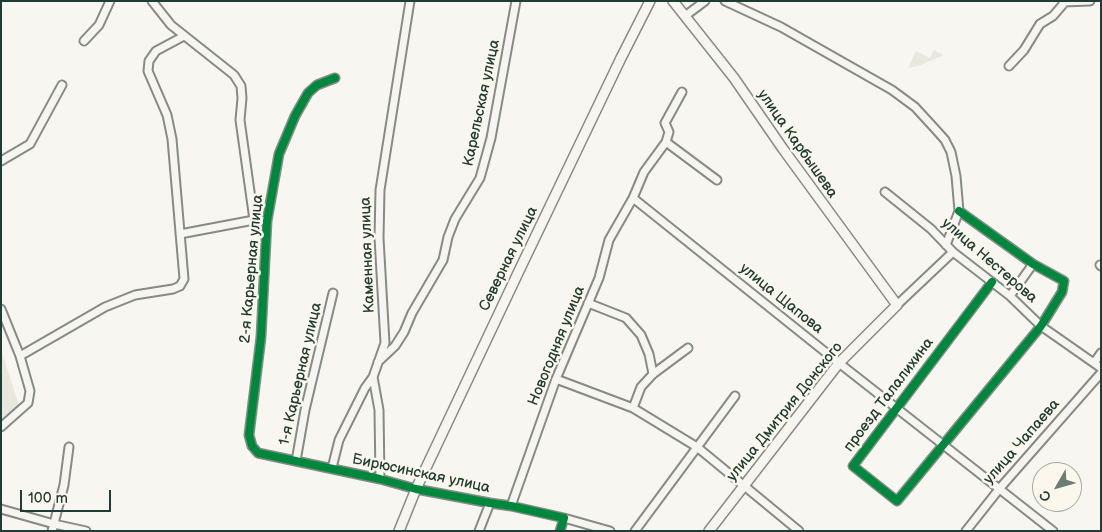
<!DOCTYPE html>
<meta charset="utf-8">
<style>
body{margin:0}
#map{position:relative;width:1102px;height:532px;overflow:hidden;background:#f8f6f0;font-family:"Balsamiq Sans",sans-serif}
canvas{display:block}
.frame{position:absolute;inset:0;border:2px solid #1f3d34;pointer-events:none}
.north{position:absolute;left:1032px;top:462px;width:50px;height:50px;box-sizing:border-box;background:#fbf7ec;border:1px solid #a3ada2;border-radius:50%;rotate:232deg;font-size:14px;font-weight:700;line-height:20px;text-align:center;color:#1f3d34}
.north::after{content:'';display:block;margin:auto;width:18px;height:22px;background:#6b7e76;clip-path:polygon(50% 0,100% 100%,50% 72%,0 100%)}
.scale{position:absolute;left:20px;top:490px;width:91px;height:22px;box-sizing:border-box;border:2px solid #1f3d34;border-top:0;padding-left:6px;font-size:15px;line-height:18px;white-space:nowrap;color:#1f3d34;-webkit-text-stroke:4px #fbf7ec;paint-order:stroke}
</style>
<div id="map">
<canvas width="1102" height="532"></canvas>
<div class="frame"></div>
<div class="north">С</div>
<div class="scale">100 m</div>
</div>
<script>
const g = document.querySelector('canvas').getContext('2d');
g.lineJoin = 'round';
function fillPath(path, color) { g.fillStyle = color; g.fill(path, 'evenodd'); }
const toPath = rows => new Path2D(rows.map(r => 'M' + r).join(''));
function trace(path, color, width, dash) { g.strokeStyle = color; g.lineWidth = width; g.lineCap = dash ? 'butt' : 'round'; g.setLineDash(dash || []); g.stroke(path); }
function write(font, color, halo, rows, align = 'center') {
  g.font = font + ' "Balsamiq Sans",sans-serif'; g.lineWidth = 5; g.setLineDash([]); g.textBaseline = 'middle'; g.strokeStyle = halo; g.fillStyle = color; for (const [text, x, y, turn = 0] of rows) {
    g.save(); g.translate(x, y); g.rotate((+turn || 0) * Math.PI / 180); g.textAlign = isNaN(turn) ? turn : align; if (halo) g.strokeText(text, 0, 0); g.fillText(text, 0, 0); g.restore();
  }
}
const green = toPath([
 [934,50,944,55,918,66,908,68,916,51,930,58],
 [1,350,19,405,1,420]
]);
const minor = toPath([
 [152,1,171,25,234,75,241,86,242,98,240,120,254,220],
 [725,1,781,27,892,90,915,107,937,131,945,140,951,152,956,176,959,211,946,245],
 [1063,2,1090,1],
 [685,16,705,1],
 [84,41,99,25,110,1],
 [1009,66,1024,50,1040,24,1053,16,1065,2],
 [335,78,317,85,308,93,295,116,279,154,267,221,261,337,249,435,252,446,258,453,380,479,416,489,490,503,511,506,564,518,560,531],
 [666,142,717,180],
 [1,161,30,144,62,85],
 [885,192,931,229,953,252,1010,296,1041,326,1101,368],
 [633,198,839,363,1053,531],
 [959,211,1033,264,1064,281,1062,292,1041,326,897,501,853,466,992,282],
 [180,234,254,220,267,221],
 [1100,265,1101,266],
 [1010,296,1033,264],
 [588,303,626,318,641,335,649,354,653,374],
 [897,305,953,252],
 [1,309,20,356,30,391,28,403,1,427],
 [20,356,105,307,135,295,173,289,180,286,184,279,172,139,167,115,148,71,149,61,156,51,184,36],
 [378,362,395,346,404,332,412,313,443,260,448,237,455,219,480,178,491,138,516,1],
 [1094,363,1101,353],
 [373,377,379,410,380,479],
 [556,379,633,408,697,447,799,531],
 [633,408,641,387,653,374,688,348],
 [296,461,305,410,333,293],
 [332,468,339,440,365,388,373,377,385,343,379,238,380,190,410,1],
 [511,506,556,379,599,278,609,240,633,198,644,172,666,142,669,132,665,123,682,92],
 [1,509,54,524,86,531],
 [564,518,610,531],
 [52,531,64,485,69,447],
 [479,531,490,503],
 [635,531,735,396],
 [966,531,1000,488,1101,373]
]);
const major = toPath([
 [673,1,734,78,783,149,897,305,839,363,709,531],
 [399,531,416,489,518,273,621,58,650,1]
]);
const cycleway = toPath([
 [335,78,317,85,308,93,295,116,279,154,267,221,261,337,249,435,252,446,258,453,380,479,416,489,490,503,511,506,564,518,560,531],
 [959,211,1033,264,1064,281,1062,292,1041,326,897,501,853,466,992,282]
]);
const streetNames = [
 ["Карельская улица",482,103,-78],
 ["улица Карбышева",797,144,55],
 ["Каменная улица",368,255,-92],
 ["Северная улица",509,259,-64],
 ["улица Нестерова",989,261,41],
 ["2-я Карьерная улица",252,269,-85],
 ["улица Щапова",781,299,39],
 ["Новогодняя улица",557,346,-68],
 ["1-я Карьерная улица",301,374,-77],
 ["проезд Талалихина",889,395,-53],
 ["улица Дмитрия Донского",785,412,-51],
 ["улица Чапаева",1022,442,-49],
 ["Бирюсинская улица",421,474,12]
];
fillPath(green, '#e8e8df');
trace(minor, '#868b86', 11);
trace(major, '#868b86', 12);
trace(minor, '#f6f5f1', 7);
trace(major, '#f6f5f1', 9);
trace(cycleway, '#00873e', 8);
write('15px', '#1f3d34', '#fbf7ec', streetNames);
</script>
